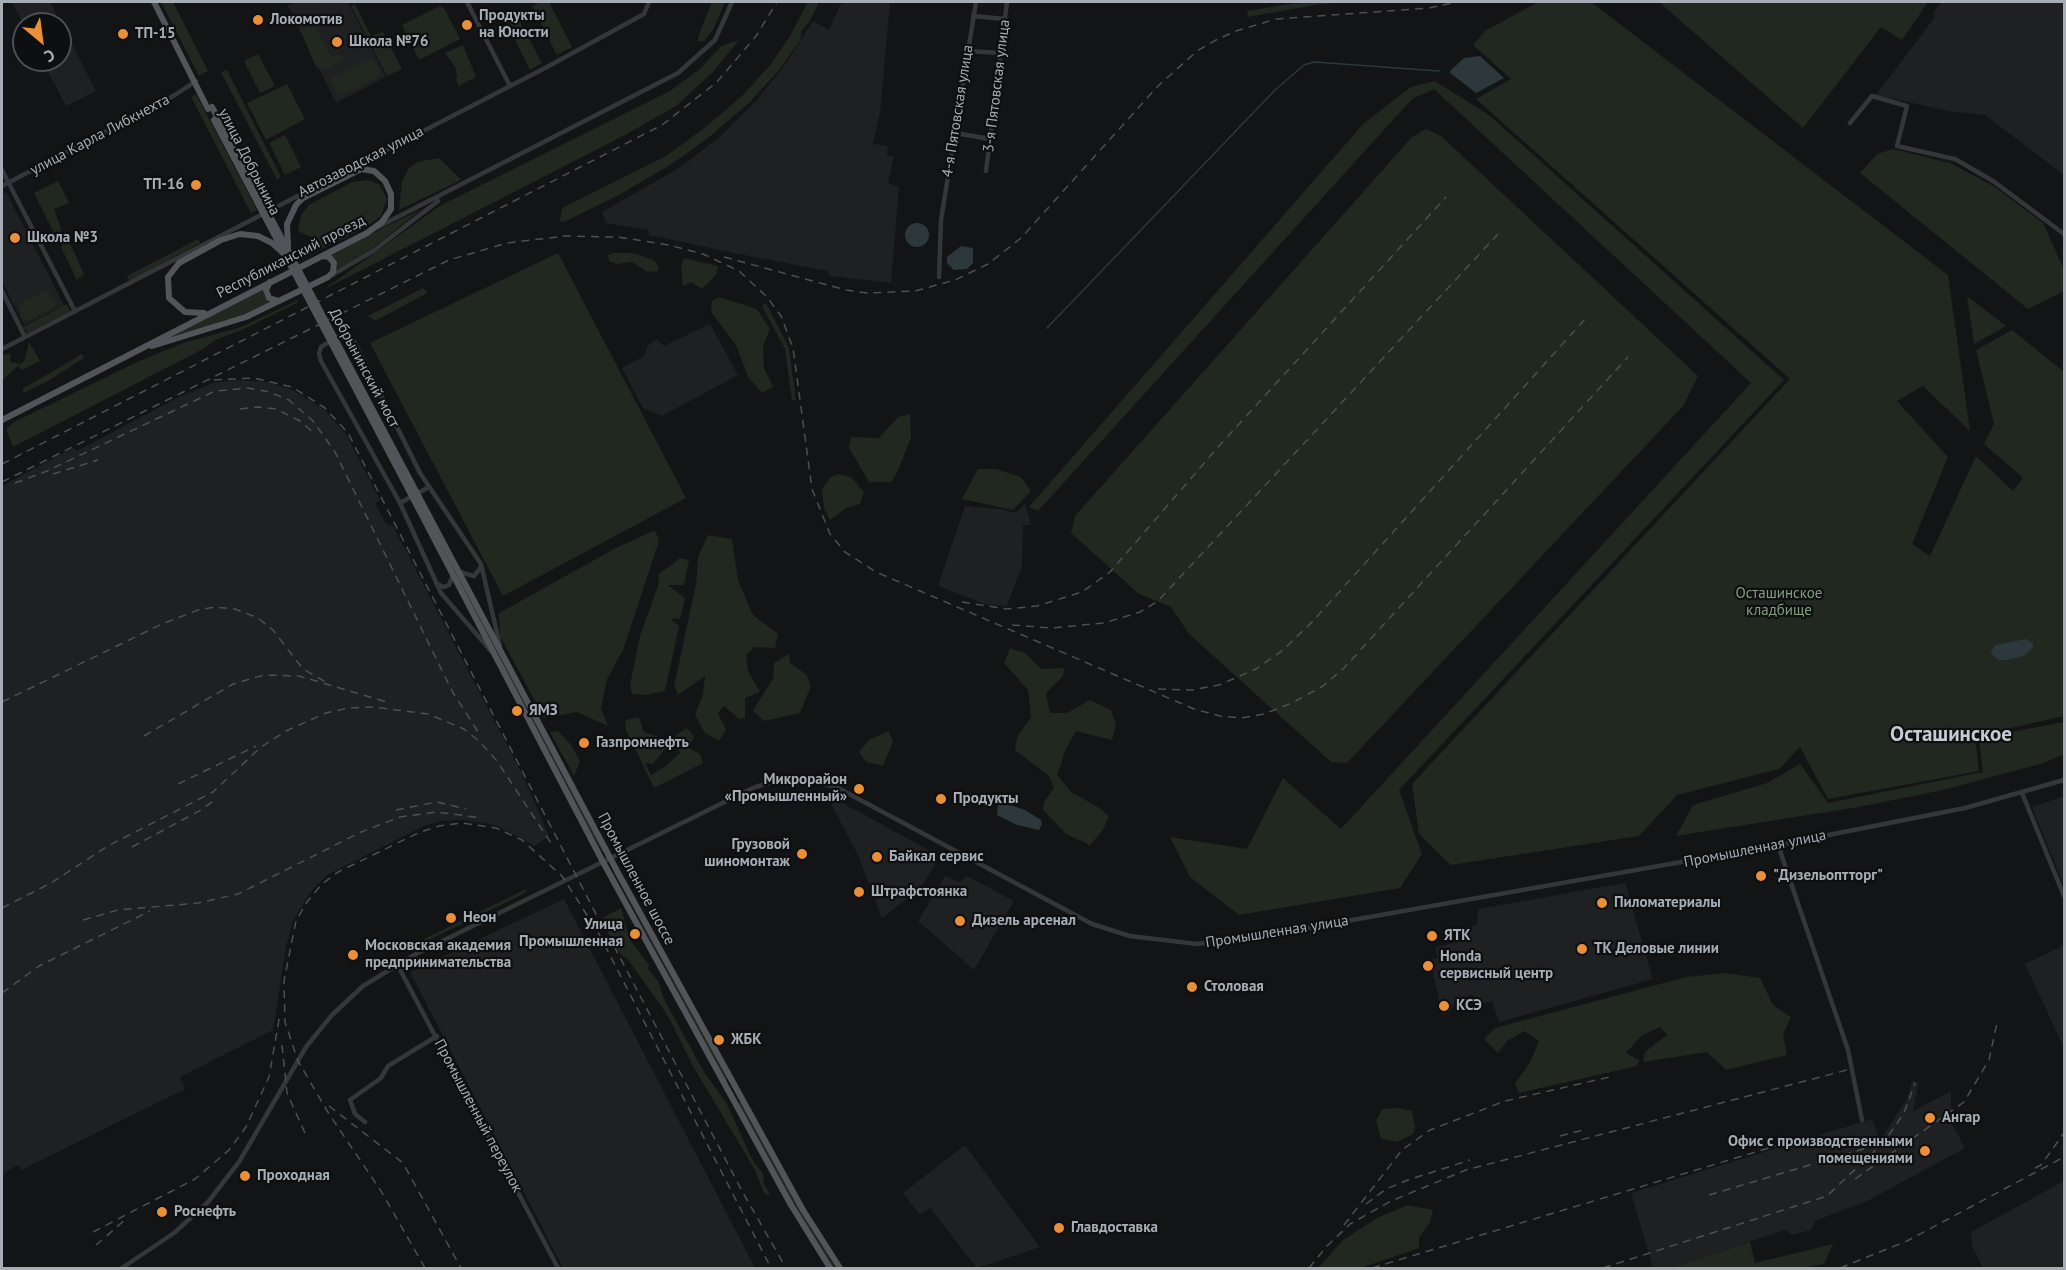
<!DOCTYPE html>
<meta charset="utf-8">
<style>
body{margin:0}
#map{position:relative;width:2066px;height:1270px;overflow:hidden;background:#131415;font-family:"PT Sans",sans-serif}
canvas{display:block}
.frame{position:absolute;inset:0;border:3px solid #a6adb5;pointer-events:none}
.north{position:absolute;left:12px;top:12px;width:60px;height:60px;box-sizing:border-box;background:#0e0f10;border:2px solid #4b4e52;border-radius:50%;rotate:151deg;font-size:16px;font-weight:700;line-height:24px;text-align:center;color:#a6adb5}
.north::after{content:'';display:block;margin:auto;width:21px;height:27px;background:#e98f37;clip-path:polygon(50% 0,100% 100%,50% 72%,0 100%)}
</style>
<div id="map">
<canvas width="2066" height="1270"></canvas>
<div class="frame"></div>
<div class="north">С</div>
</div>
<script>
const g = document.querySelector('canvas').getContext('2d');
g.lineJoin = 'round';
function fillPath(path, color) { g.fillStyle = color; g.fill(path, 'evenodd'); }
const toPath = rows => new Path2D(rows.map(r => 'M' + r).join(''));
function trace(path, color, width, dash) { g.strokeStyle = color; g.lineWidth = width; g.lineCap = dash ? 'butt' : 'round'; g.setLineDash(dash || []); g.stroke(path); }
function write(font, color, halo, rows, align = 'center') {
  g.font = font + ' "PT Sans",sans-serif'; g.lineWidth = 4.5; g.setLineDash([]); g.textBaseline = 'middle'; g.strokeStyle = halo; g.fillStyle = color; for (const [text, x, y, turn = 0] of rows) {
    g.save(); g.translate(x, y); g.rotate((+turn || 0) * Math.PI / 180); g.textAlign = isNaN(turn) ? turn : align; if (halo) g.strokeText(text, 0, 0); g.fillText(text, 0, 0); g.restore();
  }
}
const built = toPath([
 [12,2,50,2,67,34,60,38,60,24,24,25],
 [297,2,348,2,386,77,336,103,288,6],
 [845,2,890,2,880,113,873,144,888,146,887,155,894,156,888,183,899,187,891,283,831,276,827,271,734,253,649,235,649,230,606,223,602,212,679,168,721,136,756,101,787,62,813,21,829,30,840,5],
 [1942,2,2064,2,2064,175,1985,115,1949,111,1876,95,1935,17,1933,13],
 [71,42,96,91,66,106,42,60,60,60,60,48],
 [6,192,64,305,24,325,2,281,2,194],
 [710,324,738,375,662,416,643,408,622,368,644,356,648,345,657,339,664,346],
 [237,380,268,382,292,390,324,409,346,434,380,500,375,503,386,524,393,526,523,776,549,836,535,846,496,825,463,820,440,821,422,827,327,875,312,890,293,921,286,947,273,1030,180,1077,185,1089,21,1170,18,1165,2,1174,2,486,73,448,77,451,177,398,213,383],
 [1025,504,1031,525,1023,525,1022,566,1007,606,985,604,938,586,965,506,1001,509,1015,513],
 [2064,796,2064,886,2032,807],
 [831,797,940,856,921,888,882,918,858,855,830,802],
 [945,876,960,882,967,876,1014,901,974,970,918,921],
 [1625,883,1653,979,1499,1022,1492,1001,1474,1006,1473,995,1458,998,1450,1012,1442,1014,1430,960,1438,958,1435,947,1454,943,1452,929,1477,925,1478,909],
 [564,899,755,1268,563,1268,410,972],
 [2064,945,2064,1048,2025,964],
 [1912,1081,1919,1082,1913,1111,1951,1091,1951,1122,1965,1148,1869,1200,1815,1221,1811,1230,1792,1235,1785,1230,1670,1268,1653,1268,1631,1193,1872,1119,1880,1140,1907,1099],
 [965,1145,1040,1247,977,1268,930,1208,920,1215,903,1193],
 [2064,1181,2064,1268,1983,1268,1972,1246,1971,1232]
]);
const green = toPath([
 [161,2,173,2,208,71,199,76],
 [541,2,549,2,572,47,557,55,532,6],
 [712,2,725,2,714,28,704,41,699,42,698,37],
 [808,2,819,2,810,21,802,30,800,41,779,70,749,103,708,138,672,164,617,196,564,222,560,221,562,208,666,156,703,129,742,96,771,64,790,36],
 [1301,2,1354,2,1321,4,1248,17,1247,11],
 [1538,2,1591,2,1948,275,1970,431,1923,386,1897,401,1948,457,1912,544,1930,556,1976,456,2013,491,2023,478,1984,444,1994,424,1976,350,2012,330,2064,372,2064,716,1975,736,1979,771,1828,799,1800,747,1779,769,1677,795,1639,836,1451,865,1419,834,1412,784,1790,379,1476,99,1511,79,1473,45,1485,31],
 [1659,2,1928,2,1902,40,1881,27,1803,128],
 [355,4,371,36,383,32,402,69,387,76,351,6],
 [440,6,444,8,460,39,419,60,402,25],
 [513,20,520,22,542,63,530,70,509,28,508,22],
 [313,23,332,58,340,54,343,60,326,69,316,67,300,30],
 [739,40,713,72,676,106,627,134,323,290,441,205,670,91,700,69,721,46],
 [463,45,476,77,459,86,455,78,457,77,456,68,445,53],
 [258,54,275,86,260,93,244,61],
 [372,58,380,70,379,76,343,95,337,93,331,81,332,78],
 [227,70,281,177,277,180,221,72],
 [1435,81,1489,115,1784,380,1399,790,1422,854,1400,888,1239,915,1190,877,1170,837,1247,849,1283,778,1341,829,1751,383,1434,89,1412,99,1038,511,1029,507,1364,123,1411,87],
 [287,84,305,119,266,140,247,103],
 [196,94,257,210,251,213,191,97],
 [1426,129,1441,136,1698,376,1683,406,1347,763,1331,762,1189,634,1171,607,1139,594,1071,533,1075,516,1412,137],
 [285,135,301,167,285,175,269,143],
 [1893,149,1950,163,1995,187,2043,223,2064,270,2064,291,2028,309,1860,173,1877,154],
 [439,158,461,180,399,210,402,182,408,169,417,162],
 [368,180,379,184,387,199,381,216,366,227,304,258,303,250,313,238,298,231,301,215,309,205,352,182],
 [58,181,69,203,54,209,62,231,55,235,34,193],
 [422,209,371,249,337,269,337,262,329,254],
 [198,239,200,243,130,281,127,276],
 [65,240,69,241,84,274,77,280,61,247],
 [558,253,686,498,503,596,370,343],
 [614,253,632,253,654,260,659,268,658,271,648,272,632,262,617,264,609,261,608,255],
 [684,258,718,266,716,275,702,289,691,282,683,286,681,266],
 [264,288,264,296,272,303,235,320,169,338],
 [423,288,428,293,375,321,368,316],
 [47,290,56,303,54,307,29,320,23,319,19,309,20,303],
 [1967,296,2006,326,1974,344],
 [719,297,757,309,770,329,763,346,764,368,773,387,762,393,748,377,736,345,711,312,712,301],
 [298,300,297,303,242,330,215,340,205,348,13,447,6,429,14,422,135,363,183,343,241,327],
 [766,303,789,348,796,400,792,400,785,349,762,306],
 [67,304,70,311,27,333,23,327],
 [29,342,40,361,22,370,18,366,2,381,2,355,11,353,10,362,21,364,25,360],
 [82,354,84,358,48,381,24,393,22,389],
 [910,414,911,438,896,475,891,482,869,482,849,448,851,437,879,438,898,417],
 [978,469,996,469,1021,477,1031,491,1013,510,962,499],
 [838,474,851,477,864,492,860,504,846,508,830,520,824,508,822,489,831,477],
 [655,530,659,541,623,650,607,679,601,708,608,726,577,712,544,718,500,636,499,613,614,549],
 [708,535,732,539,738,580,753,615,778,634,775,648,754,647,746,655,748,671,760,692,745,698,745,718,739,719,724,706,718,713,726,730,719,741,704,732,695,715,703,694,705,676,678,695,674,686,696,584,698,557],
 [680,558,689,560,684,585,668,585,685,598,680,619,670,618,679,626,665,691,646,695,632,694,630,685,640,636,659,583,658,575],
 [455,571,602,848,602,851,583,819],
 [1010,648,1025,653,1041,669,1064,668,1063,676,1046,693,1050,713,1067,713,1090,700,1111,710,1116,725,1112,740,1076,731,1066,749,1057,775,1071,792,1098,807,1109,816,1103,830,1090,845,1066,834,1043,810,1044,802,1054,788,1049,776,1015,750,1017,737,1031,717,1028,690,1004,663],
 [789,654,790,663,807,675,811,686,800,713,764,721,753,711,773,678,774,663],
 [639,717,644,732,665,739,666,748,653,764,645,763,651,775,667,765,680,753,673,738,686,728,694,736,689,748,700,754,703,763,654,788,626,730,625,720],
 [2064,722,2064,754,2044,763,1943,790,1858,807,1676,836,1693,805,1767,783,1800,764,1828,803,1983,772,1979,738],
 [558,731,571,745,580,761,574,776,550,732],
 [888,731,893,741,883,766,866,762,859,752,869,740],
 [612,869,614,869,728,1079,725,1080],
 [526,889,527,892,425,942,424,939],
 [621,908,630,940,649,965,648,969,658,981,664,999,704,1072,726,1102,752,1159,763,1174,764,1184,770,1194,766,1195,763,1191,755,1170,693,1066,668,1016,627,958,621,955,607,931,602,918],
 [1725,973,1760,978,1773,1005,1791,1017,1783,1034,1787,1055,1726,1070,1707,1052,1643,1062,1645,1052,1667,1035,1660,1027,1641,1036,1626,1053,1639,1060,1637,1066,1519,1093,1515,1083,1530,1063,1539,1041,1524,1031,1507,1041,1498,1053,1484,1039,1495,1028,1686,977],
 [741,1102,806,1220,836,1268,832,1268,796,1210,738,1103],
 [1398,1108,1412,1111,1415,1128,1413,1134,1397,1142,1381,1139,1376,1120,1383,1109],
 [1408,1205,1433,1210,1430,1222,1419,1238,1419,1248,1361,1268,1318,1268,1343,1240,1379,1217],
 [1750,1242,1755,1263,1833,1244,1824,1264,1801,1268,1670,1268]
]);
const water = toPath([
 [1480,56,1504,78,1476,93,1449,72,1464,58],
 '905 235a12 12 0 1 1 24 0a12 12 0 1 1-24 0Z',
 [961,246,973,248,973,263,967,269,954,270,947,263,947,257],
 [2026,639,2033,643,2033,647,2024,656,2006,660,1999,660,1992,655,1991,651,1996,645],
 [999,797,1001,802,1025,810,1041,820,1042,824,1039,830,1017,825,997,815,998,805,995,798]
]);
const stream = toPath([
 [1047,328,1275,90,1304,65,1314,62,1439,71]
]);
const minor = toPath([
 [467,2,510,86],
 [973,16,1005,19],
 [968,51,1000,53],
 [1850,123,1872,96,1907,106,1897,146,1955,159,1993,181,2064,234],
 [955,133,990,139],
 [2,170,75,311],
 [986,171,1007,2],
 [2,186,175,95,196,81],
 [378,227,678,73,715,40,732,2],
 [332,275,373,251,438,201],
 [939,277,941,220,976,2],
 [2,291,25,337],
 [2,349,547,67,644,14,649,2],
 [400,503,429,487],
 [460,572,474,576,481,567],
 [437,584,444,587,449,585,453,575],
 [491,651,441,593,400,503,321,361,319,354,321,347,337,337,349,336,355,343,420,473,481,564,500,646],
 [2022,793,2064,896],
 [1778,845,1848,1050,1862,1120],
 [397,964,558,1268],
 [365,1122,355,1114,350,1100,381,1078,388,1066,437,1036],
 [122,1268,174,1233,208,1202,239,1162,306,1047,332,1015,363,986,414,955,753,788,777,780,803,777,838,788,1092,924,1130,936,1197,944,1250,938,1778,845,1965,808,2064,780]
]);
const major = toPath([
 [154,2,208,109],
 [270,282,266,290,269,298,279,301],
 [204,313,185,312,169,298,168,277,179,263,221,240,240,234,258,236,272,243,283,253],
 [152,346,246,317,328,277,333,272,334,263,329,257,322,256],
 [2,420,367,233,382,222,391,209,391,194,385,181,374,171,361,169,303,198,296,205,287,224,288,247],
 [419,497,617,871,803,1210,840,1268],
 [414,500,603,862,791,1205,830,1268]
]);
const rail = toPath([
 [724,257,846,290,867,293,915,291,955,280,988,264,1021,238,1158,86,1197,51,1216,40,1236,31,1276,19,1429,8,1457,2],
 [214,380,254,378,292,387,325,408,348,433,597,916],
 [240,409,258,407,276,409,300,421,314,433],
 [2,464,662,125,717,82,756,36,777,2],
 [53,474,98,460],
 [2,482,449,260,507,243,565,236,618,237,669,245,703,254,739,271,767,297,781,316,793,348,812,489,830,534,845,552,876,572,1194,709,1220,716,1241,718,1264,714,1292,703,1323,686,1344,668,1628,357],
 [15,483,47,471,215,391,248,388,269,392,289,400,313,421,335,452,452,691,480,735],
 [962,602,1007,609,1037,606,1082,592,1110,572,1219,446,1446,197],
 [1012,625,1051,628,1104,623,1140,612,1158,601,1498,234],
 [1158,689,1192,690,1219,685,1256,669,1283,650,1313,621,1586,318],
 [2,702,162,624,198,610,215,607,235,609,258,618,273,630,303,669,329,684],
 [144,736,233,684,264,675,299,676,390,703],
 [178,784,256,746],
 [396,810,437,802,466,809],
 [132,847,201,810,217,798],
 [2,908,51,883,108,846,213,792,261,747,286,731,326,713,348,708,373,707,428,714,464,729,479,741,497,761,551,843],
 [83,920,118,910,198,903,238,894,361,832,400,817,437,812,482,818],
 [614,946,742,1191,786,1268],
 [2,993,39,966,150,911],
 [282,1045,287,1093,305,1133],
 [329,1106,403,1163,461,1268],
 [1560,1136,1583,1130],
 [2035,1168,2041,1165,2064,1133],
 [1855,1179,1964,1102,1989,1060,1997,1023],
 [1709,1195,1877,1145],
 [1366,1204,1386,1189,1408,1180,1470,1160],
 [1344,1225,1402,1150,1430,1130,1505,1101,1614,1076],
 [93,1232,195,1179,229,1150,246,1127,269,1077,280,1014],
 [96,1245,126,1219],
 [425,1268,381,1191,329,1114,298,1061,285,1022,284,981,296,921,307,902,322,884,338,872,418,833,439,826,462,823,496,828,522,840,562,876,599,934,771,1268],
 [1309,1268,1327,1246,1350,1224,1391,1201,1466,1170,1847,1070],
 [1372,1268,1792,1141],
 [1603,1268,1827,1196,1884,1142,1904,1113,1915,1083],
 [1840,1268,1907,1241,2064,1157]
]);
const majorBridge = toPath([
 [212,107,419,497],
 [214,120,414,500]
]);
const markers = [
 [258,20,6,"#e98f37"],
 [467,25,6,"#e98f37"],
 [123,34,6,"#e98f37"],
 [337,42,6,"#e98f37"],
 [196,185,6,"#e98f37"],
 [15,238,6,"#e98f37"],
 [517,711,6,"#e98f37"],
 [584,743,6,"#e98f37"],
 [859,789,6,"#e98f37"],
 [941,799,6,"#e98f37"],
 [802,854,6,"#e98f37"],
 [877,857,6,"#e98f37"],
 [1761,876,6,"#e98f37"],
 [859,892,6,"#e98f37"],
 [1602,903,6,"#e98f37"],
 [451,918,6,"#e98f37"],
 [960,921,6,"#e98f37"],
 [635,934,6,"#e98f37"],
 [1432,936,6,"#e98f37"],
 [1582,949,6,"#e98f37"],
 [353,955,6,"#e98f37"],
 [1428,966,6,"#e98f37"],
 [1192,987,6,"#e98f37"],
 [1444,1006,6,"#e98f37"],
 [719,1040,6,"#e98f37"],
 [1930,1118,6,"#e98f37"],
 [1925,1151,6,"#e98f37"],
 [245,1176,6,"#e98f37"],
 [162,1212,6,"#e98f37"],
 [1059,1228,6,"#e98f37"]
];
const poiNames = [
 ["Продукты",479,16],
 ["на Юности",479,33],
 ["Локомотив",270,20],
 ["ТП-15",135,34],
 ["Школа №76",349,42],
 ["ТП-16",184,185,"right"],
 ["Школа №3",27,238],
 ["ЯМЗ",529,711],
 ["Газпромнефть",596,743],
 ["Микрорайон",847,780,"right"],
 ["«Промышленный»",847,797,"right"],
 ["Продукты",953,799],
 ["Грузовой",790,845,"right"],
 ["шиномонтаж",790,862,"right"],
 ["Байкал сервис",889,857],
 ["\"Дизельоптторг\"",1773,876],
 ["Штрафстоянка",871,892],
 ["Пиломатериалы",1614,903],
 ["Неон",463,918],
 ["Дизель арсенал",972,921],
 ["Улица",623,925,"right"],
 ["Промышленная",623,942,"right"],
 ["ЯТК",1444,936],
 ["Московская академия",365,946],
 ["предпринимательства",365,963],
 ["ТК Деловые линии",1594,949],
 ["Honda",1440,957],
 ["сервисный центр",1440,974],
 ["Столовая",1204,987],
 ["КСЭ",1456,1006],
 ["ЖБК",731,1040],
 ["Ангар",1942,1118],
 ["Офис с производственными",1913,1142,"right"],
 ["помещениями",1913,1159,"right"],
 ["Проходная",257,1176],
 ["Роснефть",174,1212],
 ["Главдоставка",1071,1228]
];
const streetNames = [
 ["3-я Пятовская улица",997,86,-83],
 ["4-я Пятовская улица",958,111,-81],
 ["улица Карла Либкнехта",100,135,-28],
 ["улица Добрынина",249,162,63],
 ["Автозаводская улица",361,162,-27],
 ["Республиканский проезд",291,257,-27],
 ["Добрынинский мост",364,368,62],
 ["Промышленная улица",1755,849,-11],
 ["Промышленное шоссе",636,879,62],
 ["Промышленная улица",1277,932,-9],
 ["Промышленный переулок",478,1116,62]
];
const parkNames = [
 ["Осташинское",1779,594],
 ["кладбище",1779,611]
];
const districtNames = [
 ["Осташинское",1951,735]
];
fillPath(built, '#1f2022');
fillPath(green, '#202820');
fillPath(water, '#2d383d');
trace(stream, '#2d383d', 1.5);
trace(minor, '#35363a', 4.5);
trace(major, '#515459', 6);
trace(rail, '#4c4f53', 1.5, [8, 6]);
trace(majorBridge, '#515459', 6);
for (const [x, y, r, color] of markers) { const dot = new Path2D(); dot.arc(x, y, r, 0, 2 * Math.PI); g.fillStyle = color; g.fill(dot); trace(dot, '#0e0f10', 2); }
write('bold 15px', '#a6adb5', '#0e0f10', poiNames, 'left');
write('15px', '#a6adb5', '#0e0f10', streetNames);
write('15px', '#819f7d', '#0e0f10', parkNames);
write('bold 21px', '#c6cbd1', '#0e0f10', districtNames);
</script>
